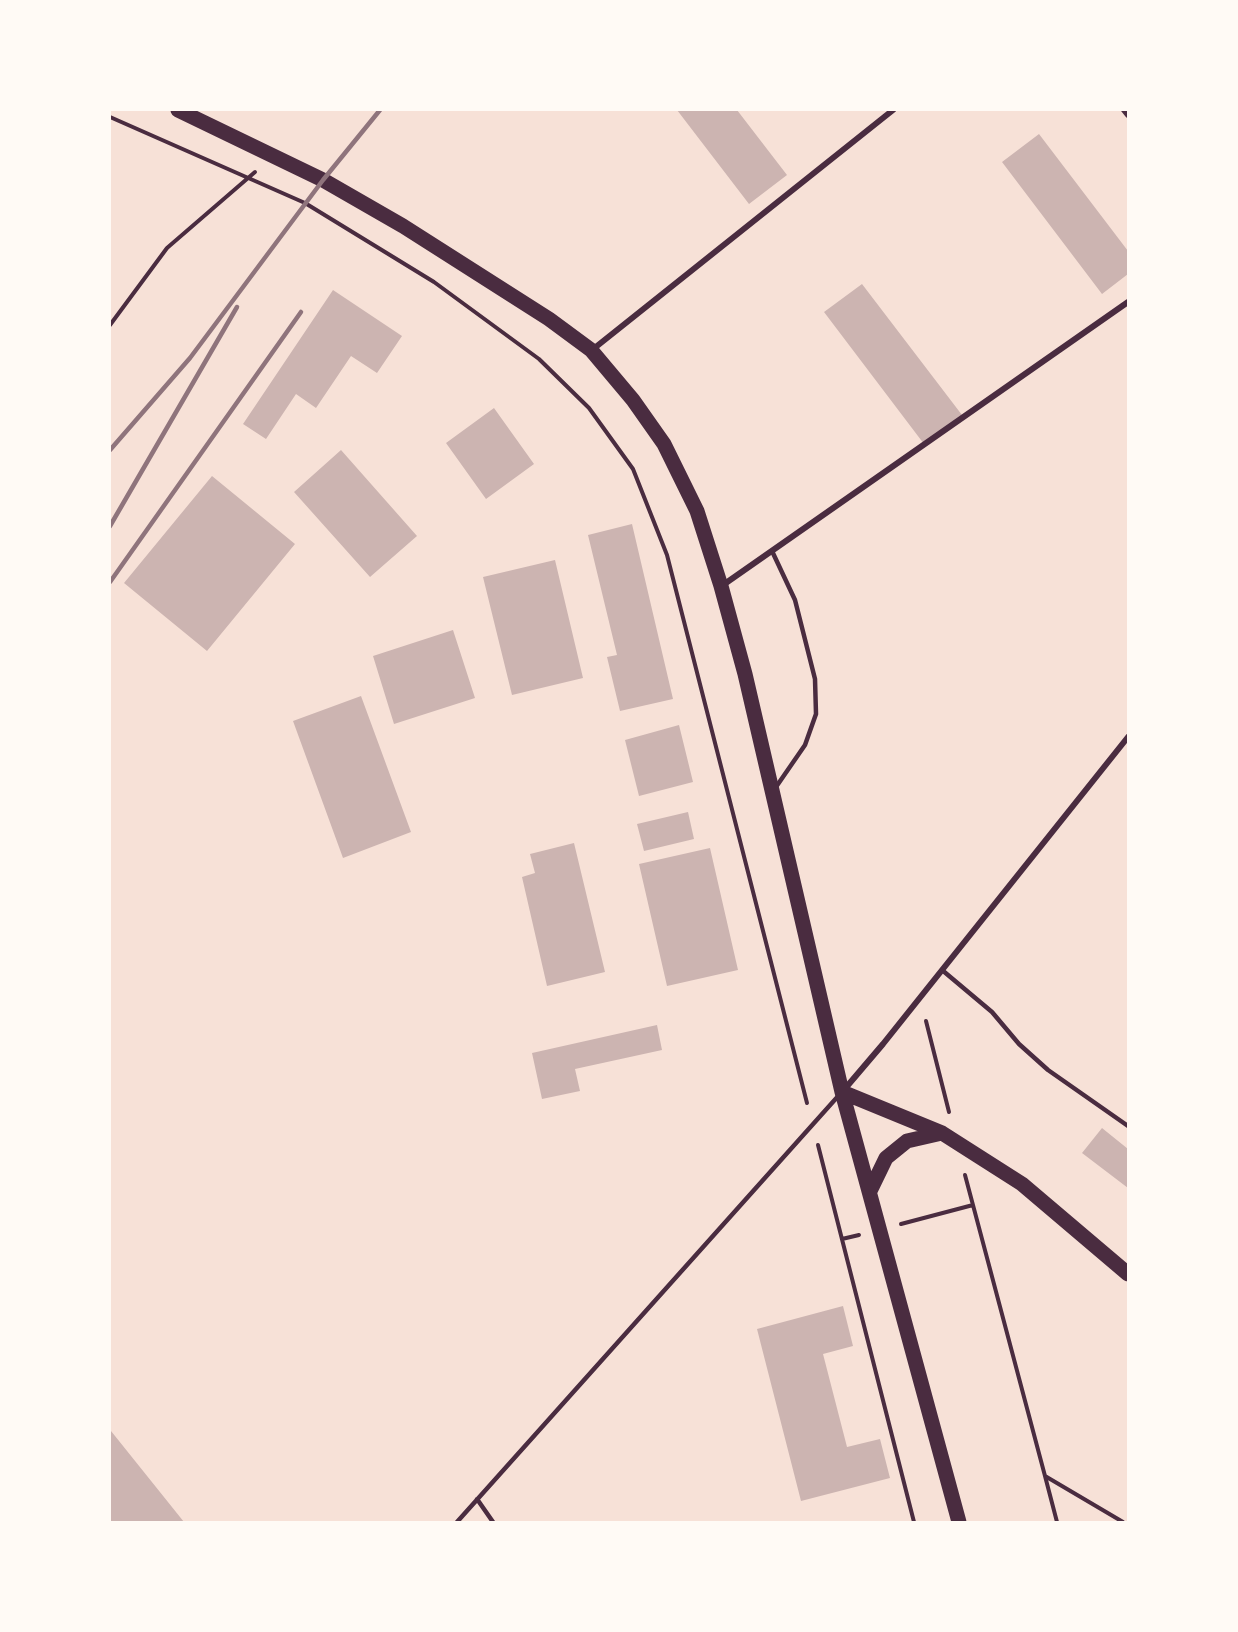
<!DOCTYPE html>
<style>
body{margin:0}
#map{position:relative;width:1238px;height:1632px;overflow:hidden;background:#f7e1d7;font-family:Overpass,sans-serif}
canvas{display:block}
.frame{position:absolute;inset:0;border:111px solid #fffaf5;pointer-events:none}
</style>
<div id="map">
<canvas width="1238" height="1632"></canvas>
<div class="frame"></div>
</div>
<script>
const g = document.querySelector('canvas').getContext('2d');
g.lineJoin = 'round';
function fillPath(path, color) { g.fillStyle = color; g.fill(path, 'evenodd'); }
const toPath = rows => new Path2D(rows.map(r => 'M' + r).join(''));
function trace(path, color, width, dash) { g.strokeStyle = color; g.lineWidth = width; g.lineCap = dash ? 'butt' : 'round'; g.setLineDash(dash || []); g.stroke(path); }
const building = toPath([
 [677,110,737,110,787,175,749,204],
 [1039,134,1128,251,1128,274,1102,294,1002,162],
 [862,284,962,415,924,444,824,312],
 [333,290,402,336,377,373,351,356,316,408,296,394,266,439,243,424],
 [494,408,534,464,486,499,446,443],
 [341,450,417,536,370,577,294,492],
 [212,476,295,544,207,651,124,583],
 [632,524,673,699,620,711,607,657,617,655,588,535],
 [555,560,583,678,512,695,483,577],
 [453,630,475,698,394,724,373,656],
 [361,696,411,832,343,858,293,721],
 [679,725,693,782,639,796,625,740],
 [688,812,694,839,644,851,637,824],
 [574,843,605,972,547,986,522,877,535,873,530,854],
 [710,848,738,970,667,986,639,864],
 [657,1025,662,1050,575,1069,580,1091,542,1099,532,1053],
 [1102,1128,1128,1149,1128,1188,1082,1153],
 [843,1306,853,1346,823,1354,847,1447,880,1439,890,1478,801,1501,757,1329],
 [111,1431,184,1522,110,1522,110,1432]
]);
const path = toPath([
 [110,117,305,203,434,282,539,359,589,408,633,469,667,555,807,1103],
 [110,325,167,248,255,172],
 [926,1021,949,1112],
 [818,1145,914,1522],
 [965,1175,1045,1476],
 [901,1224,973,1205],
 [842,1239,859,1235],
 [1057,1522,1045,1476,1123,1522]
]);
const service = toPath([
 [772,551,795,600,815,679,816,714,805,745,776,787],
 [942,970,992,1012,1019,1044,1048,1070,1128,1126],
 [477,1499,493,1522],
 [457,1522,840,1094]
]);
const minor = toPath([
 [1124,110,1128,115],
 [592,350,893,110],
 [723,585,1128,302],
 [843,1091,883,1044,1128,737]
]);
const primary = toPath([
 [178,110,323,180,403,226,549,319,591,350,633,400,664,444,697,511,721,586,745,674,842,1092,959,1522],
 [842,1092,942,1133,1022,1184,1128,1274],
 [870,1191,886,1158,907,1141,942,1133]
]);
const rail = toPath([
 [110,450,190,358,323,180,380,110],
 [110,526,237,307],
 [110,582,301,312]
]);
fillPath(building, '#ccb4b1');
trace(path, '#4a2c40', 4);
trace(service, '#4a2c40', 4.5);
trace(minor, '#4a2c40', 6);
trace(primary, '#4a2c40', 15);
trace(rail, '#8f747c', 4.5);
</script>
